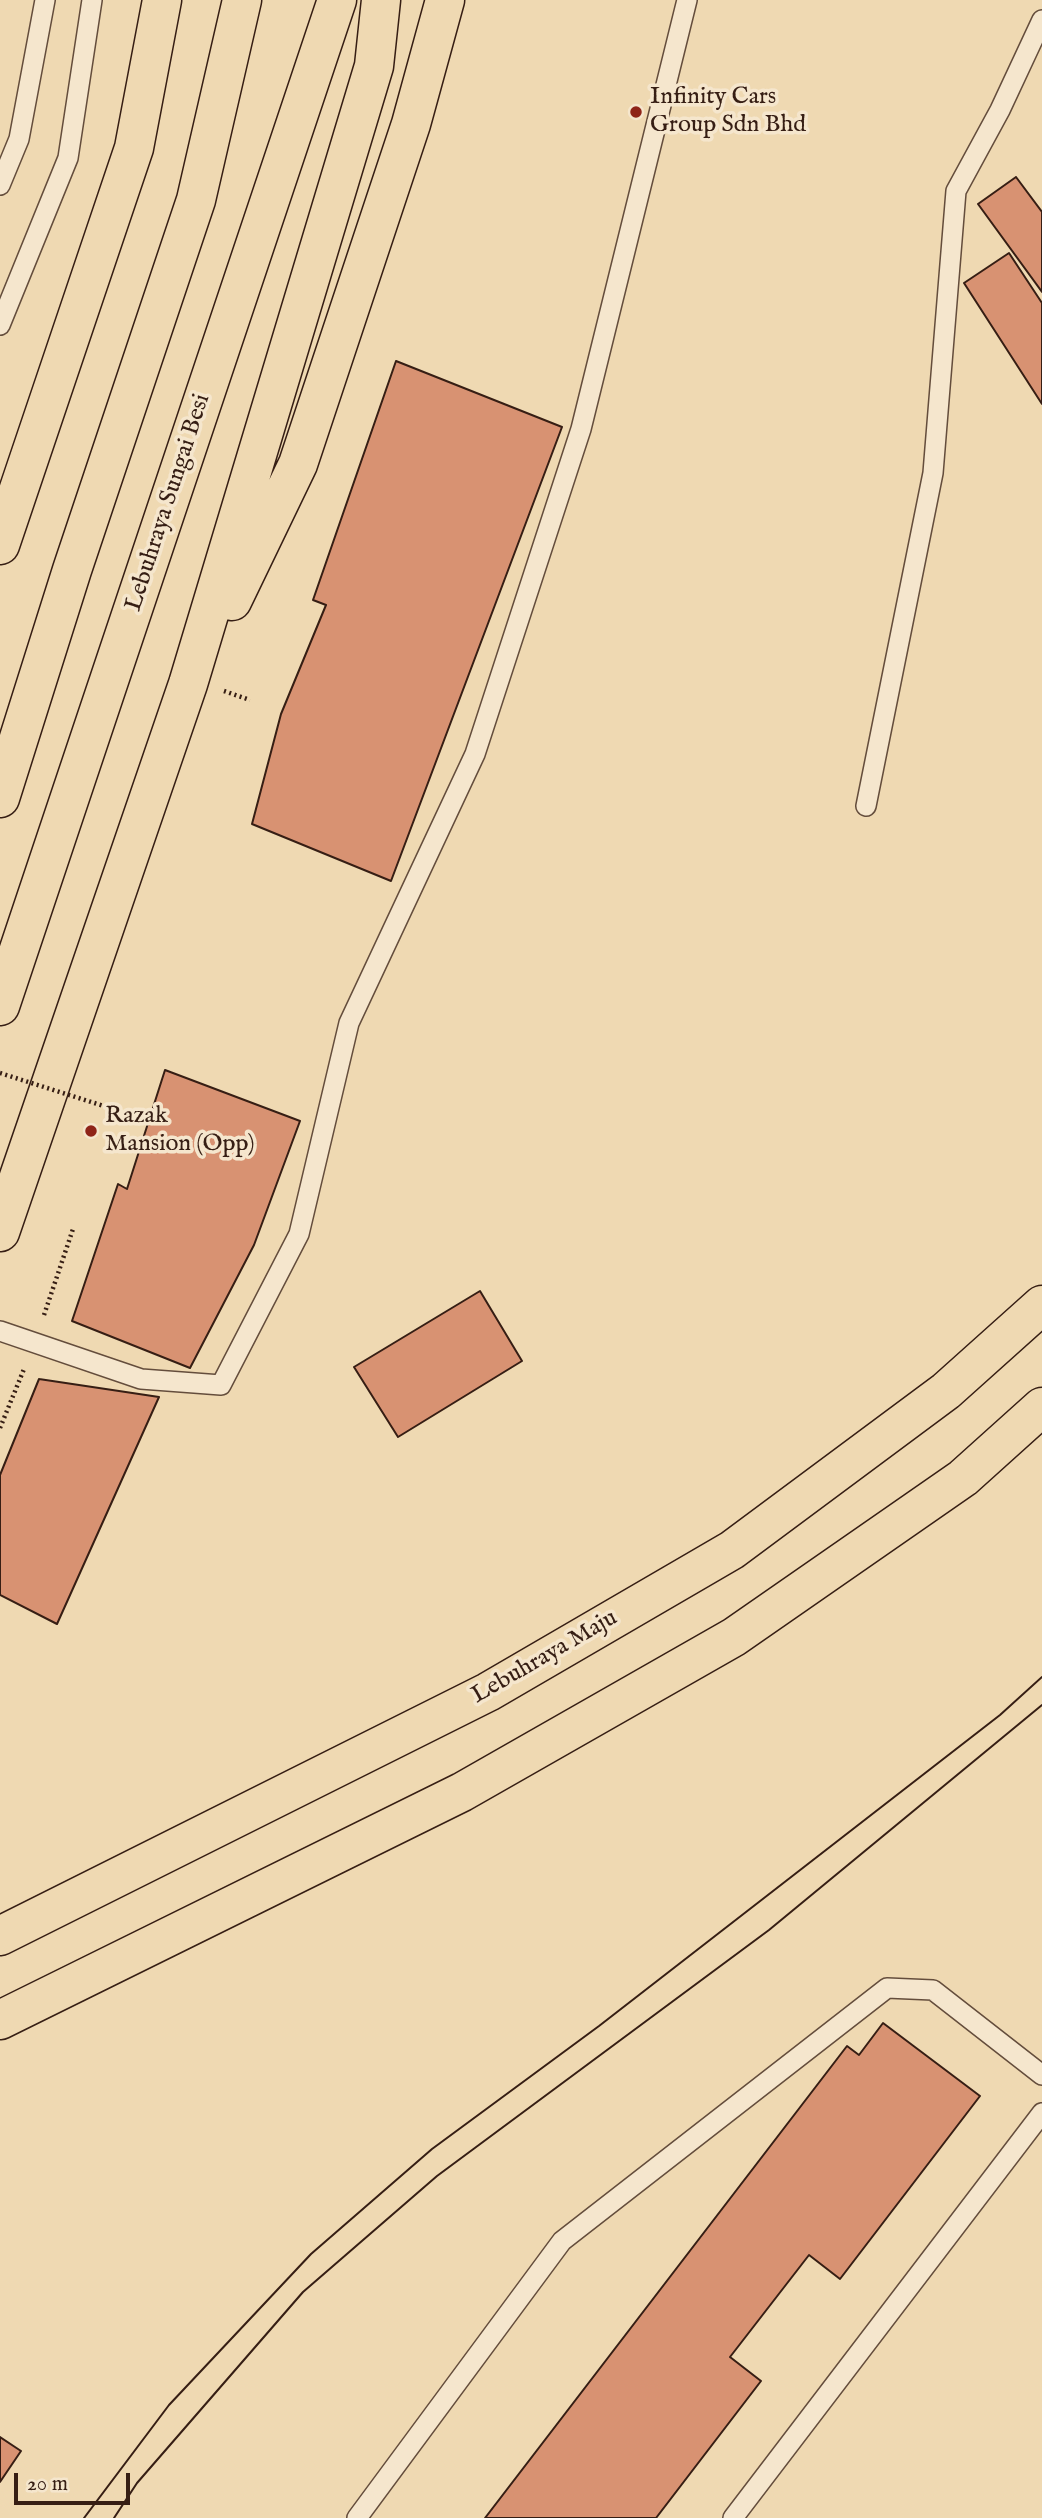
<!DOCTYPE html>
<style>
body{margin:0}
#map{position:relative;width:1042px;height:2518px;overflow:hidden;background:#efd9b2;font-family:"IM FELL English",serif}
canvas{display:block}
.scale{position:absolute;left:14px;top:2473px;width:116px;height:32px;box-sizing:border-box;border:4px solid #361e14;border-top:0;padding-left:9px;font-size:21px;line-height:24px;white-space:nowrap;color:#361e14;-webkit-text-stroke:5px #f5e6cd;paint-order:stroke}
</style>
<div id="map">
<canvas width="1042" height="2518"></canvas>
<div class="scale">20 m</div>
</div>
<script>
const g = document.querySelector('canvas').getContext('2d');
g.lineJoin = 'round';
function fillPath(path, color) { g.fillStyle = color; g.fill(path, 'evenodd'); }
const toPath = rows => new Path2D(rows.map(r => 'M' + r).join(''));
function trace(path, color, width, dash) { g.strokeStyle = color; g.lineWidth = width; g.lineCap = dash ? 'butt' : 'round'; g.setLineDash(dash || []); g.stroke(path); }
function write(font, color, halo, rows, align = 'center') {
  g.font = font + ' "IM FELL English",serif'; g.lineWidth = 7; g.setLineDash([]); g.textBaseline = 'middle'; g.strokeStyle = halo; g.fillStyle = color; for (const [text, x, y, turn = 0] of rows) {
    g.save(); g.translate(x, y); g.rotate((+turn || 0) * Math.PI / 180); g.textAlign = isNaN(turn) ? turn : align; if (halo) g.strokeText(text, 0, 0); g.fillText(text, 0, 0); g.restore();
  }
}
const building = toPath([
 [1016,177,1042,212,1042,292,978,204,1016,177],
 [1009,253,1042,303,1042,404,964,283,1009,253],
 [396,361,562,427,391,881,252,824,281,714,326,605,313,600,396,361],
 [165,1070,300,1121,254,1245,190,1368,72,1321,118,1184,127,1189,165,1070],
 [480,1291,522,1361,398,1437,354,1367,480,1291],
 [39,1379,159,1397,57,1624,0,1595,0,1475,39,1379],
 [883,2023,980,2096,840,2279,809,2255,730,2357,761,2381,656,2518,485,2518,847,2046,859,2055,883,2023],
 [0,2437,21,2451,0,2482,0,2437]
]);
const path = toPath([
 [224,691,250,700],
 [44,1315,73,1229],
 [0,1428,24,1369]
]);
const lane = toPath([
 [0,185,19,139,45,0],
 [0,325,68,158,92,0],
 [866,806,933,473,956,191,1000,110,1042,20],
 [0,1331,141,1379,221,1385,299,1234,349,1023,475,754,581,429,687,0],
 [357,2518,562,2241,887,1988,933,1990,1042,2075],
 [733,2518,1042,2113]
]);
const highway = toPath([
 [0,545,134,148,162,0],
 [232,601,298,464,411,124,445,0],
 [0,798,72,570,196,200,242,0],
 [0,1006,337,0],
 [0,1232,188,684,374,66,381,0],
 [0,1936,488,1692,732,1550,946,1391,1042,1305],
 [0,2020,462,1792,734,1637,963,1478,1042,1407]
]);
const tram = toPath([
 [84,2518,169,2405,311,2254,432,2149,599,2026,1000,1715,1042,1677],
 [114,2518,137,2483,303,2292,437,2176,769,1930,1042,1705]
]);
const pathBridge = toPath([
 [0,1073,110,1108]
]);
const markers = [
 [636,112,7,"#8f2418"],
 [91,1131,7,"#8f2418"]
];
const poiNames = [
 ["Infinity Cars",650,98],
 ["Group Sdn Bhd",650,126],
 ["Razak",105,1117],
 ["Mansion (Opp)",105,1145]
];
const streetNames = [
 ["Lebuhraya Sungai Besi",169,503,-72],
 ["Lebuhraya Maju",545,1658,-30]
];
fillPath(building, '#d89272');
trace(building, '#361e14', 2);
trace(lane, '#644d3c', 22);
trace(highway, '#361e14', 41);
trace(path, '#361e14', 4.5, [2, 3.5]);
trace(lane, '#f5e6cd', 19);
trace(highway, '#efd9b2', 38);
trace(tram, '#361e14', 2);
trace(pathBridge, '#361e14', 4.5, [2, 3.5]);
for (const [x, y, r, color] of markers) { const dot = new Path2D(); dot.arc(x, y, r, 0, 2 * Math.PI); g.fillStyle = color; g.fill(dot); trace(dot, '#f5e6cd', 2.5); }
write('24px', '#361e14', '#f5e6cd', poiNames, 'left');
write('24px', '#361e14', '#f5e6cd', streetNames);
</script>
